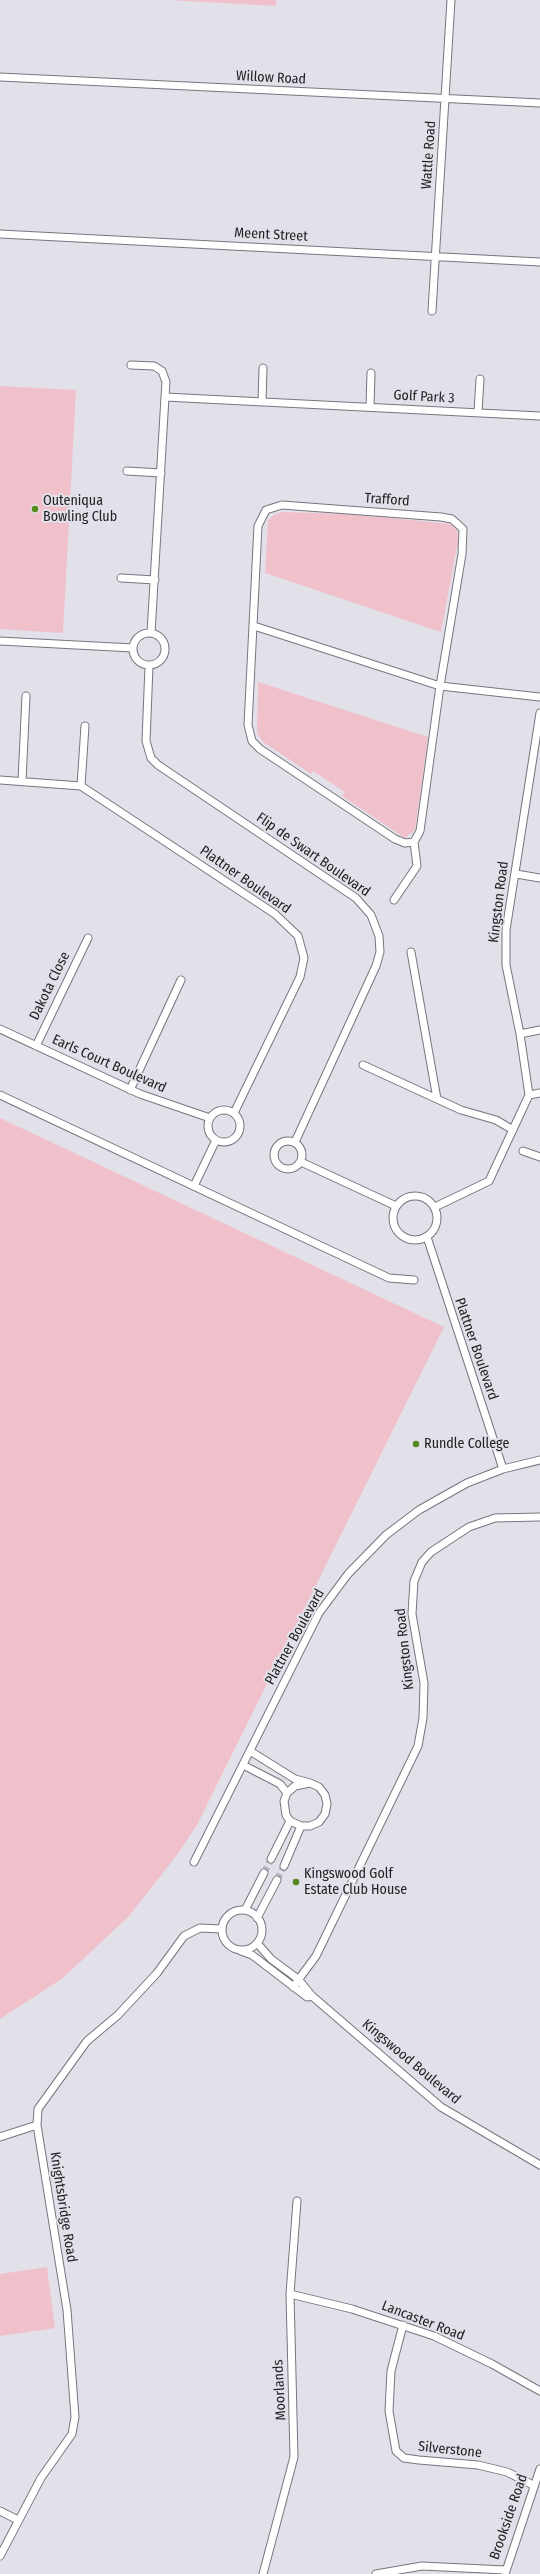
<!DOCTYPE html>
<style>
body{margin:0}
canvas{display:block;background:#e2e0e9}
</style>
<canvas width="540" height="2574"></canvas>
<script>
const g = document.querySelector('canvas').getContext('2d');
g.lineJoin = 'round';
function fillPath(path, color) { g.fillStyle = color; g.fill(path, 'evenodd'); }
const toPath = rows => new Path2D(rows.map(r => 'M' + r).join(''));
function trace(path, color, width, dash) { g.strokeStyle = color; g.lineWidth = width; g.lineCap = dash ? 'butt' : 'round'; g.setLineDash(dash || []); g.stroke(path); }
function write(font, color, halo, rows, align = 'center') {
  g.font = font + ' "Fira Sans Condensed",sans-serif'; g.lineWidth = 4; g.setLineDash([]); g.textBaseline = 'middle'; g.strokeStyle = halo; g.fillStyle = color; for (const [text, x, y, turn = 0] of rows) {
    g.save(); g.translate(x, y); g.rotate((+turn || 0) * Math.PI / 180); g.textAlign = isNaN(turn) ? turn : align; if (halo) g.strokeText(text, 0, 0); g.fillText(text, 0, 0); g.restore();
  }
}
const green = toPath([
 [169,0,276,0,276,6],
 [0,386,76,390,63,633,0,629],
 [283,512,347,514,451,524,457,530,458,541,441,632,265,573,268,520,274,515],
 [258,682,428,737,415,830,405,838,342,796,345,792,313,771,311,774,262,741,257,733],
 [0,1118,444,1327,197,1825,177,1855,129,1916,63,1978,0,2019],
 [47,2267,55,2328,0,2336,0,2274]
]);
const streetTunnel = toPath([
 [264,1873,271,1859],
 [277,1880,284,1866]
]);
const street = toPath([
 [0,77,540,103],
 [0,234,540,262],
 [432,311,451,0],
 [131,365,154,366,162,371,166,382,165,397],
 [262,402,263,368],
 [370,407,371,373],
 [478,412,480,379],
 [127,471,161,473],
 [282,505,441,517,452,519,463,529,462,554,440,686,420,831,414,842,405,843,395,839,260,749,252,741,248,725,258,526,266,510,282,505],
 [121,578,155,580],
 [254,626,440,686,540,697],
 [151,633,165,397,540,416],
 '133 649a16 16 0 1 1 32 0a16 16 0 1 1-32 0Z',
 [0,641,133,648],
 [149,666,146,741,151,758,158,765,356,898,371,915,379,936,380,952,376,966,295,1142],
 [0,780,81,786,275,914,298,936,304,958,300,977,234,1113],
 [22,781,26,696],
 [81,786,85,726],
 [516,874,540,878],
 [394,900,417,866,414,842],
 [411,952,437,1099],
 [0,1029,140,1094,210,1118],
 [520,1034,540,1030],
 [36,1046,88,938],
 [363,1065,461,1110,496,1120,513,1130],
 [130,1090,181,980],
 [0,1095,389,1278,414,1280],
 [529,1095,540,1093],
 '208 1126a16 16 0 1 1 32 0a16 16 0 1 1-32 0Z',
 '274 1155a14 14 0 1 1 28 0a14 14 0 1 1-28 0Z',
 [523,1151,540,1157],
 [301,1162,396,1206],
 [194,1186,216,1140],
 '393 1218a22 22 0 1 1 44 0a22 22 0 1 1-44 0Z',
 [435,1207,489,1181,529,1095,520,1034,506,965,506,930,540,713],
 [427,1237,503,1469],
 [250,1751,295,1779,310,1783,319,1787,325,1795,327,1804,325,1814,319,1822,310,1826,301,1826,290,1821,286,1815,284,1801,287,1793,295,1786,310,1783],
 [243,1765,280,1784,287,1793],
 [271,1859,290,1821],
 [194,1862,319,1613,348,1574,386,1535,419,1510,467,1483,503,1469,540,1460],
 [284,1866,301,1826],
 [245,1910,264,1873],
 '222 1930a20 20 0 1 1 40 0a20 20 0 1 1-40 0Z',
 [257,1918,277,1880],
 [257,1943,271,1959,298,1979,312,1996,441,2107,540,2165],
 [241,1951,252,1955,307,1997,312,1996],
 [293,1987,316,1956,418,1746,423,1718,424,1683,412,1614,414,1581,422,1562,431,1552,469,1527,495,1518,540,1517],
 [0,2137,37,2125],
 [290,2294,352,2309,434,2336,492,2364,540,2391],
 [403,2325,391,2371,389,2411,396,2451,404,2458,419,2460,478,2465,507,2472,533,2485],
 [0,2511,18,2520],
 [0,2556,41,2478,72,2434,75,2417,67,2310,37,2125,38,2109,87,2041,118,2015,157,1973,184,1936,200,1928,222,1929],
 [263,2574,294,2457,290,2294,297,2201],
 [376,2574,422,2566,505,2570],
 [505,2574,540,2469]
]);
const markers = [
 [35,509,4,"#59891c"],
 [416,1444,4,"#59891c"],
 [296,1882,4,"#59891c"]
];
const streetNames = [
 ["Willow Road",271,78,3],
 ["Wattle Road",429,155,-86],
 ["Meent Street",271,235,3],
 ["Golf Park 3",424,397,3],
 ["Trafford",387,500,4],
 ["Flip de Swart Boulevard",313,855,35],
 ["Plattner Boulevard",245,880,35],
 ["Kingston Road",499,902,-83],
 ["Dakota Close",50,986,-64],
 ["Earls Court Boulevard",109,1064,24],
 ["Plattner Boulevard",476,1349,71],
 ["Plattner Boulevard",295,1637,-61],
 ["Kingston Road",405,1649,-96],
 ["Kingswood Boulevard",411,2062,40],
 ["Knightsbridge Road",63,2207,81],
 ["Lancaster Road",423,2321,21],
 ["Moorlands",280,2390,-93],
 ["Silverstone",450,2450,6],
 ["Brookside Road",509,2517,-71]
];
const poiNames = [
 ["Outeniqua",43,501],
 ["Bowling Club",43,517],
 ["Rundle College",424,1444],
 ["Kingswood Golf",304,1874],
 ["Estate Club House",304,1890]
];
fillPath(green, '#f1c1cb');
trace(streetTunnel, '#bcbac2', 7, [7, 3.5]);
trace(street, '#77757e', 9);
trace(street, '#fff', 7);
for (const [x, y, r, color] of markers) { const dot = new Path2D(); dot.arc(x, y, r, 0, 2 * Math.PI); g.fillStyle = color; g.fill(dot); trace(dot, '#e2e0e9', 1.5); }
write('14px', '#222124', '#e2e0e9', streetNames);
write('14px', '#222124', '#e2e0e9', poiNames, 'left');
</script>
